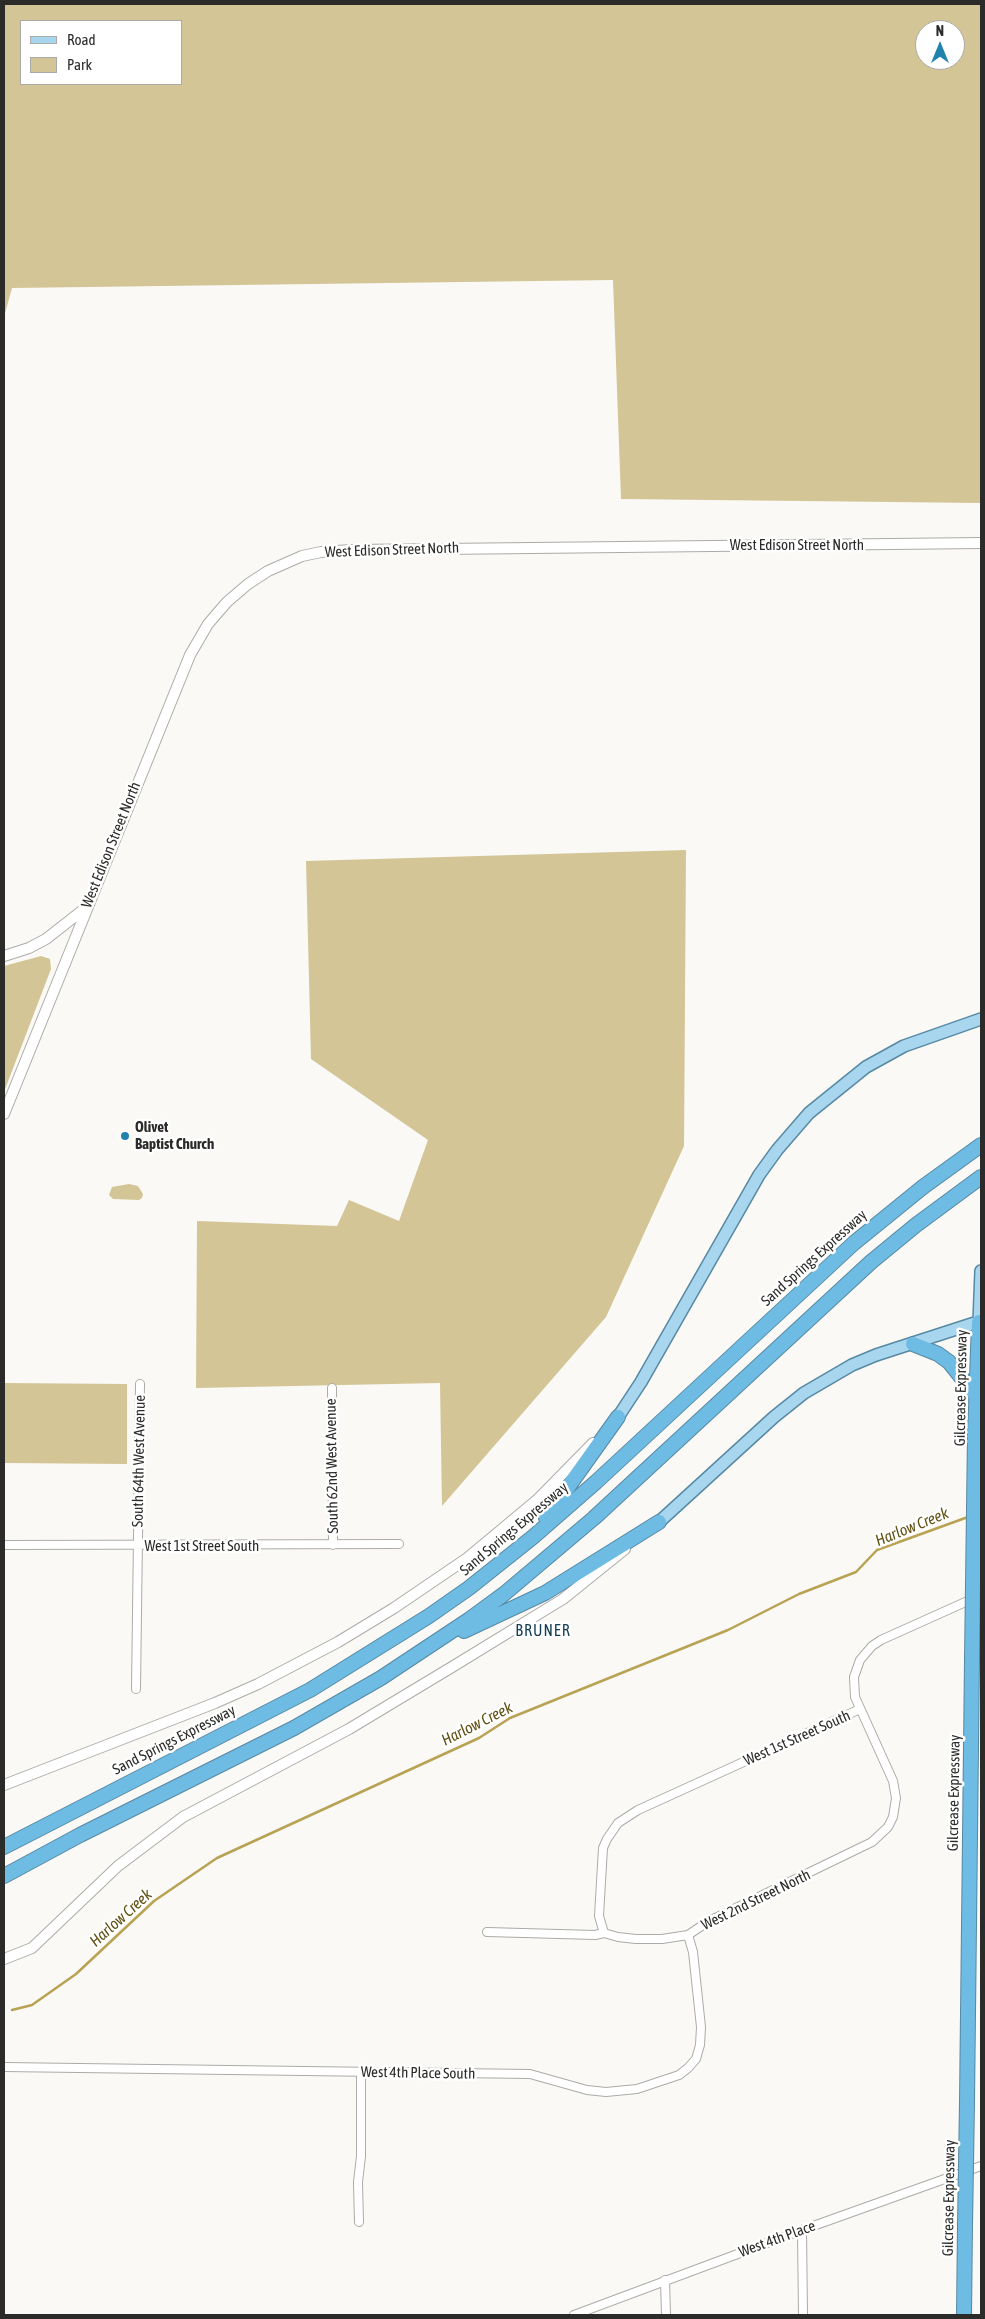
<!DOCTYPE html>
<style>
body{margin:0}
#map{position:relative;width:985px;height:2319px;overflow:hidden;background:#faf9f6;font-family:"Asap Condensed",sans-serif}
canvas{display:block}
.frame{position:absolute;inset:0;border:5px solid #2b2b29;pointer-events:none}
.legend{position:absolute;left:20px;top:20px;width:162px;height:65px;box-sizing:border-box;background:#fff;border:1px solid #aaaaa9;margin:0;padding:6px 9px;list-style:none;font-size:15px;color:#2b2b29}
.legend li{display:flex;align-items:center;gap:10px;height:25px}
.legend b{width:25px;border:1px solid #aaaaa9}
.north{position:absolute;left:915px;top:20px;width:50px;height:50px;box-sizing:border-box;background:#fff;border:1px solid #aaaaa9;border-radius:50%;rotate:0deg;font-size:14px;font-weight:700;line-height:20px;text-align:center;color:#2b2b29}
.north::after{content:'';display:block;margin:auto;width:18px;height:22px;background:#2282ae;clip-path:polygon(50% 0,100% 100%,50% 72%,0 100%)}
</style>
<div id="map">
<canvas width="985" height="2319"></canvas>
<div class="frame"></div>
<ul class="legend">
<li><b style="height:6px;background:#a8d6ef"></b>Road</li>
<li><b style="height:14px;background:#d3c596"></b>Park</li>
</ul>
<div class="north">N</div>
</div>
<script>
const g = document.querySelector('canvas').getContext('2d');
g.lineJoin = 'round';
function fillPath(path, color) { g.fillStyle = color; g.fill(path, 'evenodd'); }
const toPath = rows => new Path2D(rows.map(r => 'M' + r).join(''));
function trace(path, color, width, dash) { g.strokeStyle = color; g.lineWidth = width; g.lineCap = dash ? 'butt' : 'round'; g.setLineDash(dash || []); g.stroke(path); }
function write(font, color, halo, rows, align = 'center') {
  g.font = font + ' "Asap Condensed",sans-serif'; g.lineWidth = 5; g.setLineDash([]); g.textBaseline = 'middle'; g.strokeStyle = halo; g.fillStyle = color; for (const [text, x, y, turn = 0] of rows) {
    g.save(); g.translate(x, y); g.rotate((+turn || 0) * Math.PI / 180); g.textAlign = isNaN(turn) ? turn : align; if (halo) g.strokeText(text, 0, 0); g.fillText(text, 0, 0); g.restore();
  }
}
const green = toPath([
 [4,4,981,4,981,503,621,499,613,280,12,288,4,317],
 [21,21,181,21,181,84,21,84],
 [925,30,955,30,955,60,925,60],
 [686,850,684,1146,606,1317,442,1506,440,1383,196,1388,197,1221,337,1226,349,1200,399,1221,428,1140,311,1059,306,861],
 [41,956,50,959,51,969,4,1092,4,966],
 [129,1184,138,1186,143,1194,142,1198,139,1200,113,1199,109,1195,112,1187],
 [4,1383,127,1384,127,1464,4,1463]
]);
const stream = toPath([
 [12,2010,32,2005,76,1974,154,1901,217,1858,479,1738,510,1718,728,1630,799,1594,856,1572,877,1550,968,1517]
]);
const street = toPath([
 [332,1388,333,1545],
 [4,1545,399,1544],
 [136,1689,140,1384],
 [487,1932,595,1935,604,1933,618,1937,636,1939,662,1939,688,1935,709,1921,872,1842,888,1827,893,1817,896,1798,893,1781,855,1697,854,1677,860,1660,872,1646,881,1640,981,1595],
 [604,1933,599,1916,603,1848,607,1839,618,1823,638,1810,860,1709],
 [4,2067,530,2074,587,2090,606,2092,637,2089,679,2075,688,2068,696,2059,700,2045,701,2027,693,1952,688,1935],
 [359,2222,358,2182,361,2156,361,2072],
 [802,2230,803,2315],
 [665,2280,666,2315],
 [574,2315,802,2230,981,2166]
]);
const secondary = toPath([
 [4,956,29,948,46,939,83,910],
 [4,1114,190,655,208,624,227,602,248,584,268,571,302,556,321,552,352,550,981,543],
 [4,1785,215,1703,258,1684,338,1642,394,1608,466,1559,538,1499,593,1443],
 [4,1959,32,1948,118,1866,183,1817,349,1729,452,1667,563,1599,625,1549]
]);
const primary = toPath([
 [979,1322,981,1271],
 [618,1417,641,1382,759,1175,777,1150,809,1113,866,1067,904,1046,981,1019],
 [659,1522,774,1417,804,1393,852,1365,876,1355,981,1321]
]);
const highway = toPath([
 [913,1344,938,1354,949,1362,977,1397],
 [975,1434,979,1322],
 [546,1518,618,1417],
 [464,1631,545,1593,659,1522],
 [4,1847,310,1690,429,1616,469,1588,533,1537,596,1482,854,1243,923,1187,981,1145],
 [4,1876,80,1835,294,1728,381,1678,470,1619,504,1594,594,1518,871,1262,916,1225,981,1177],
 [967,2102,972,1659],
 [964,2315,965,2226]
]);
const highwayBridge = toPath([
 [972,1659,975,1434],
 [965,2226,967,2102]
]);
const markers = [
 [125,1136,5,"#2282ae"]
];
const streetNames = [
 ["West Edison Street North",797,545],
 ["West Edison Street North",392,550,-2],
 ["West Edison Street North",111,845,-68],
 ["Sand Springs Expressway",814,1258,-42],
 ["Gilcrease Expressway",961,1388,-89],
 ["South 64th West Avenue",139,1461,-89],
 ["South 62nd West Avenue",332,1466,-91],
 ["Sand Springs Expressway",514,1529,-40],
 ["West 1st Street South",202,1546],
 ["West 1st Street South",797,1738,-24],
 ["Sand Springs Expressway",174,1740,-27],
 ["Gilcrease Expressway",954,1793,-89],
 ["West 2nd Street North",756,1900,-26],
 ["West 4th Place South",418,2073,1],
 ["Gilcrease Expressway",949,2198,-89],
 ["West 4th Place",777,2239,-20]
];
const poiNames = [
 ["Olivet",135,1127],
 ["Baptist Church",135,1144]
];
const waterNames = [
 ["Harlow Creek",912,1527,-22],
 ["Harlow Creek",477,1724,-27],
 ["Harlow Creek",121,1918,-42]
];
const neighbourhoodNames = [
 ["BRUNER",543,1631]
];
fillPath(green, '#d3c596');
trace(stream, '#b8a253', 2.5);
trace(street, '#acaba8', 10);
trace(secondary, '#acaba8', 12);
trace(primary, '#5789a3', 14);
trace(highway, '#5789a3', 16);
trace(street, '#fff', 8);
trace(secondary, '#fff', 10);
trace(primary, '#a8d6ef', 11);
trace(highway, '#6ebbe4', 14);
trace(highwayBridge, '#5789a3', 16, []);
trace(highwayBridge, '#6ebbe4', 14);
for (const [x, y, r, color] of markers) { const dot = new Path2D(); dot.arc(x, y, r, 0, 2 * Math.PI); g.fillStyle = color; g.fill(dot); trace(dot, '#fff', 2); }
write('15px', '#2b2b29', '#fff', streetNames);
write('bold 15px', '#2b2b29', '#fff', poiNames, 'left');
write('italic 16px', '#615215', '#fff', waterNames);
g.letterSpacing = '1px';
write('16px', '#133e54', '#fff', neighbourhoodNames);
g.letterSpacing = '0px';
</script>
